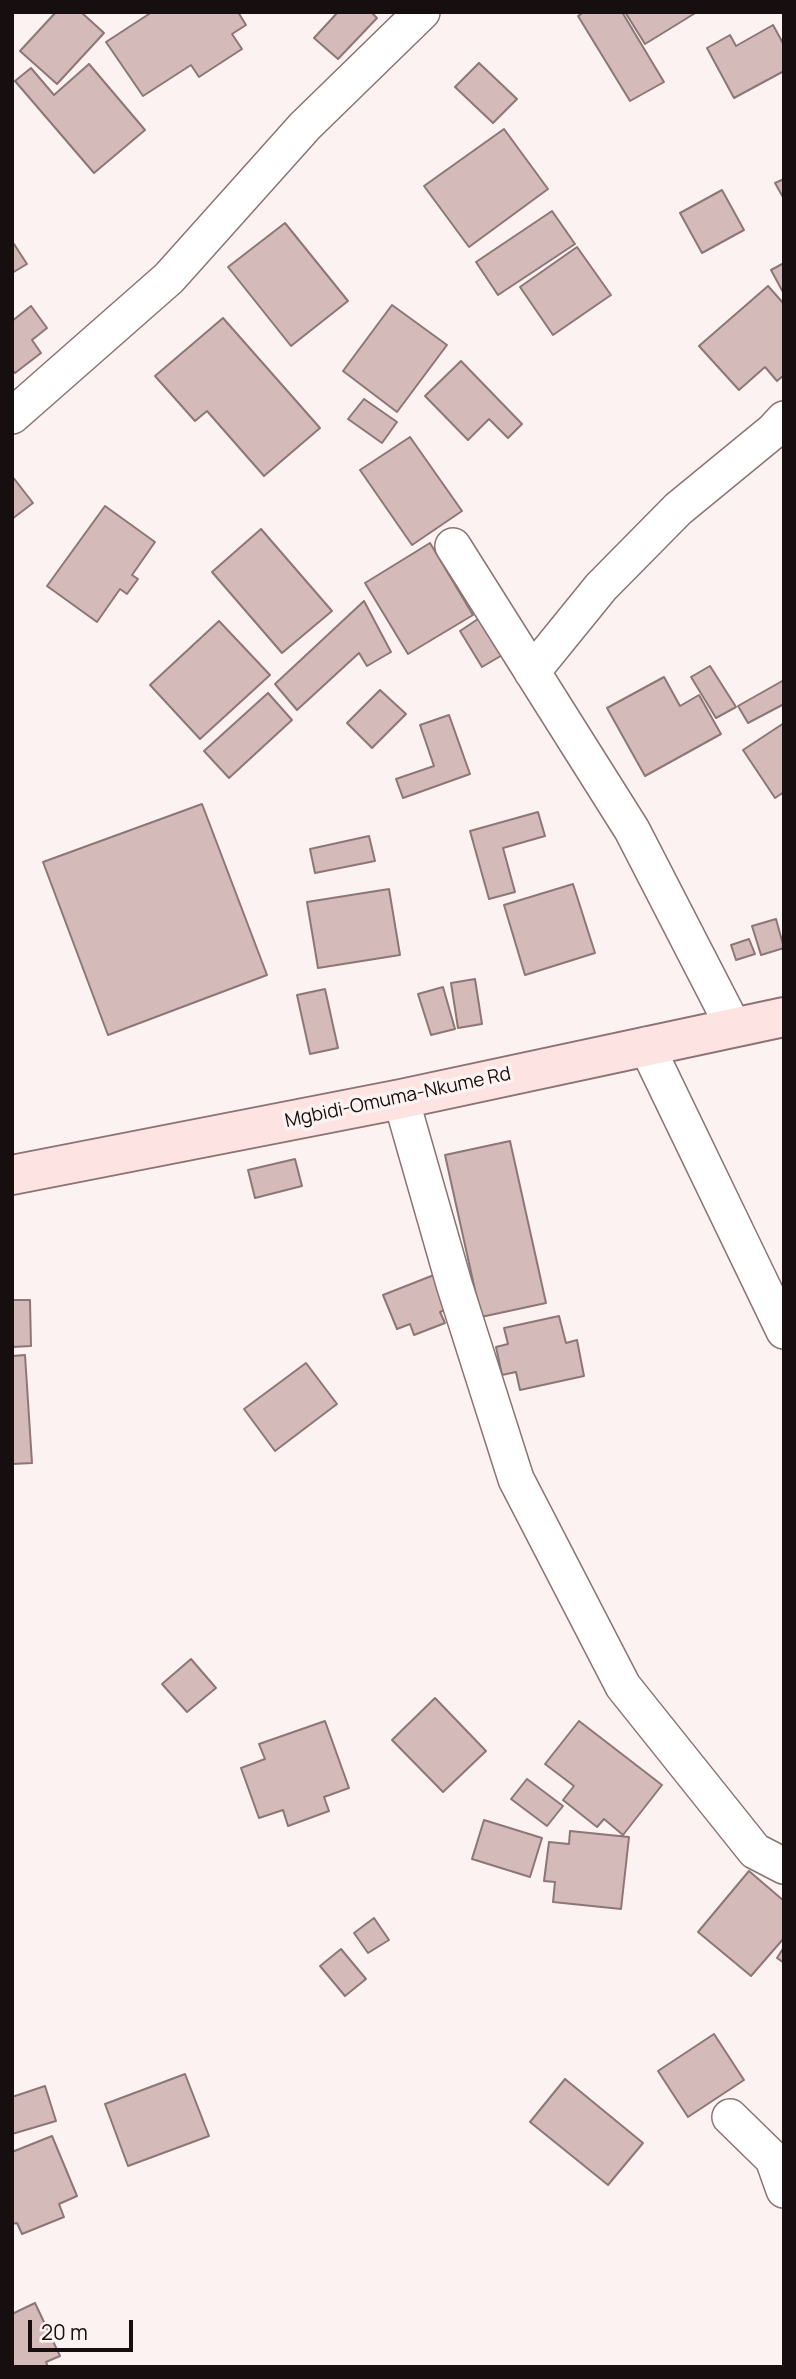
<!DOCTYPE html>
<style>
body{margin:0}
#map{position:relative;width:796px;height:2379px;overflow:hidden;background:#fdf2f2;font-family:Manrope,sans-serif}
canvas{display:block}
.frame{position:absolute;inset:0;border:14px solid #170f0f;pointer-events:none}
.scale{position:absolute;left:28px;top:2320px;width:105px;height:32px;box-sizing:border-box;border:4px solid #170f0f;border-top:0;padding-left:9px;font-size:21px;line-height:24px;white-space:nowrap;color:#170f0f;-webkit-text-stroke:5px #fdf2f2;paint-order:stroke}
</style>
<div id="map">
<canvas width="796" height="2379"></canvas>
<div class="frame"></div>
<div class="scale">20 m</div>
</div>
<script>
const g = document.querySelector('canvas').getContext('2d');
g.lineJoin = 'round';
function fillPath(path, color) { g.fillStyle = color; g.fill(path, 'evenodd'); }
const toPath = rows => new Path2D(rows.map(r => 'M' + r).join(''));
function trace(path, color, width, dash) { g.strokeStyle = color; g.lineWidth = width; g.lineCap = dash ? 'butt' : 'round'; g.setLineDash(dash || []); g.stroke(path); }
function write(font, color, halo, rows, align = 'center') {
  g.font = font + ' Manrope,sans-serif'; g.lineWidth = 7; g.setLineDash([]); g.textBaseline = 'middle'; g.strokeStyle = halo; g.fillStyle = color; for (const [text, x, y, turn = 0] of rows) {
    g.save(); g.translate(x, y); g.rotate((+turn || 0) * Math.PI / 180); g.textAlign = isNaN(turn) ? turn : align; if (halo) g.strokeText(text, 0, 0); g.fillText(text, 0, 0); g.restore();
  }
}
const building = toPath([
 [56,12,81,12,104,33,57,84,20,51,56,12],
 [152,12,238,12,246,25,232,34,242,49,199,77,191,65,143,96,106,42,152,12],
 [338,12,371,12,377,18,338,59,314,38,338,12],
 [584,12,622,12,664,82,630,101,578,16,584,12],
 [625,12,697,12,645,44,625,12],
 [773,25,784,45,784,71,734,98,707,48,730,35,736,46,773,25],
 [479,63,517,99,493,123,455,87,479,63],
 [89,64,145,130,94,173,15,81,31,68,54,95,89,64],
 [504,129,548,189,469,247,424,186,504,129],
 [784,179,784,199,775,183,784,179],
 [722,190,744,230,702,253,680,213,722,190],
 [552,211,575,244,498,295,476,262,552,211],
 [285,223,348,301,291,346,228,267,285,223],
 [14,244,27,264,12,273,12,245,14,244],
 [577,247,611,295,553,335,520,287,577,247],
 [784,263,784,294,771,270,784,263],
 [768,286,784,304,784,375,777,381,765,367,739,390,699,346,768,286],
 [392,305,447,345,397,412,343,371,392,305],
 [31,306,47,328,32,340,41,353,15,373,12,370,12,321,31,306],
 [223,318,320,428,264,476,207,411,195,421,155,376,223,318],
 [461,361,522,424,508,438,489,419,468,440,425,396,461,361],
 [364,399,397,422,382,443,348,419,364,399],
 [410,437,462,511,412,545,360,470,410,437],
 [12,476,33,503,12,519,12,476],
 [105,506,155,542,132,575,138,579,127,594,120,589,97,622,47,586,105,506],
 [261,529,332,611,282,653,212,572,261,529],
 [430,543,473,615,408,654,365,583,430,543],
 [364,601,391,652,367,666,359,653,297,710,275,684,364,601],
 [481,617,504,654,482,667,460,631,481,617],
 [219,621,270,675,200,739,150,685,219,621],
 [710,666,736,707,716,718,691,677,710,666],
 [664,677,680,706,699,695,721,734,645,776,607,708,664,677],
 [784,680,784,704,748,723,738,706,784,680],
 [380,690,406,714,372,748,347,723,380,690],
 [268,693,292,720,229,778,204,751,268,693],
 [449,715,470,774,403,798,396,779,434,766,420,725,449,715],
 [784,723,784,792,775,798,743,750,784,723],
 [202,804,267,975,108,1035,43,862,202,804],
 [538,812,545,836,503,848,515,892,489,899,470,831,538,812],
 [369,836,375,861,315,873,310,849,369,836],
 [573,884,595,953,525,975,504,905,573,884],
 [389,889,400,955,318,968,307,902,389,889],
 [776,919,784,948,761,955,752,926,776,919],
 [749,939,755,954,736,960,731,945,749,939],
 [475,979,482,1024,458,1028,451,983,475,979],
 [443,987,455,1029,431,1035,418,994,443,987],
 [325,989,338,1048,310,1054,297,995,325,989],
 [510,1141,546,1303,481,1317,445,1155,510,1141],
 [295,1159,302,1186,255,1198,248,1170,295,1159],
 [439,1273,453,1307,440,1312,445,1323,414,1335,410,1324,397,1329,383,1295,439,1273],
 [12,1300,30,1300,31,1346,12,1347,12,1300],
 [559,1316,566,1343,577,1340,584,1376,520,1390,516,1372,502,1375,496,1347,508,1344,504,1328,559,1316],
 [25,1355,32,1463,12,1464,12,1356,25,1355],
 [306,1363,337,1404,275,1451,244,1409,306,1363],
 [191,1659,216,1688,187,1712,162,1684,191,1659],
 [435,1698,486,1751,443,1792,392,1740,435,1698],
 [325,1721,349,1788,324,1797,329,1811,288,1826,283,1810,259,1818,241,1768,265,1759,259,1744,325,1721],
 [579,1721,662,1785,623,1835,604,1819,597,1827,563,1800,574,1786,545,1764,579,1721],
 [527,1779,563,1806,547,1826,511,1799,527,1779],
 [484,1820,542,1838,530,1877,472,1859,484,1820],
 [570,1831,629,1837,621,1909,553,1902,555,1882,544,1881,549,1842,569,1844,570,1831],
 [749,1871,784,1901,784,1938,751,1976,698,1932,749,1871],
 [374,1918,389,1940,368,1953,354,1933,374,1918],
 [784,1947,784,1963,777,1958,784,1947],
 [341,1949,366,1979,345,1996,320,1966,341,1949],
 [714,2034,744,2080,688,2117,658,2071,714,2034],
 [185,2074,209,2136,128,2166,105,2104,185,2074],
 [565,2079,643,2143,608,2185,530,2122,565,2079],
 [45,2086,56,2121,12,2134,12,2097,45,2086],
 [52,2136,77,2196,59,2204,64,2217,22,2234,17,2223,12,2224,12,2152,52,2136],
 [35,2303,60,2356,46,2362,48,2367,12,2367,12,2314,35,2303]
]);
const street = toPath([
 [12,416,169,278,305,126,422,12],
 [453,546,632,830,734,1028],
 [532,672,601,587,678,509,773,431,784,419],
 [646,1045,784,1331],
 [401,1099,454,1284,516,1479,623,1686,755,1851,784,1866],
 [730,2117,773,2159,784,2190]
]);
const secondary = toPath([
 [12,1175,401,1099,784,1017]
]);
const streetNames = [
 ["Mgbidi-Omuma-Nkume Rd",398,1098,-12]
];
fillPath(building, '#d4bbba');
trace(building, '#8d7676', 2);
trace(street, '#8b7473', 38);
trace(secondary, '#8b7473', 42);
trace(street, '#fff', 35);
trace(secondary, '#fee3e3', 38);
write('19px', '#170f0f', '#fdf2f2', streetNames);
</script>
